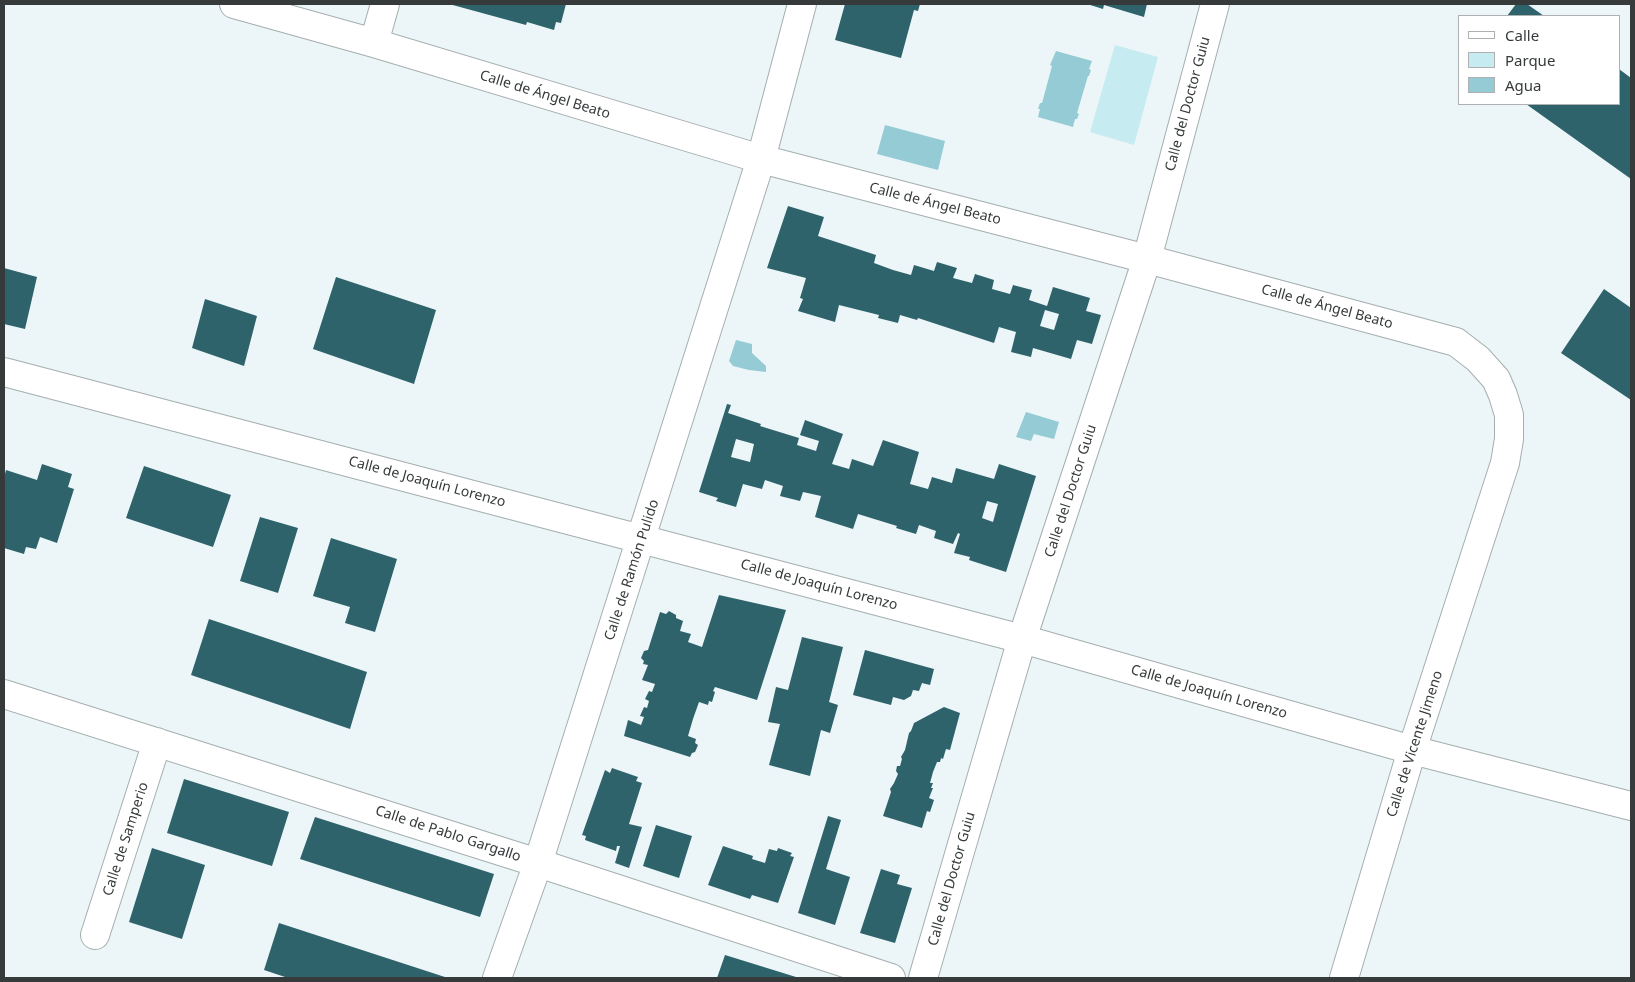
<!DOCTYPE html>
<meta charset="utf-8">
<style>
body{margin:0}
#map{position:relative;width:1635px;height:982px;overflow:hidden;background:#ecf6f8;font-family:"Noto Sans",sans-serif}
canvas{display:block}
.frame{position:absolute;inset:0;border:5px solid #363a3b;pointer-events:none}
.legend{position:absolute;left:1458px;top:15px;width:162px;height:90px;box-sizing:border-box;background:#fff;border:1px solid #afb0b1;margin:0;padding:6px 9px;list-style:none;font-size:15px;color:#363a3b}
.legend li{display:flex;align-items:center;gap:10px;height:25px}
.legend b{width:25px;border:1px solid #afb0b1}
</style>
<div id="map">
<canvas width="1635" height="982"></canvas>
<div class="frame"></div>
<ul class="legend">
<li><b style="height:6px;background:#fff"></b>Calle</li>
<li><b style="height:14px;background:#c6ebf0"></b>Parque</li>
<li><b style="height:14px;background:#95cbd4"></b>Agua</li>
</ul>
</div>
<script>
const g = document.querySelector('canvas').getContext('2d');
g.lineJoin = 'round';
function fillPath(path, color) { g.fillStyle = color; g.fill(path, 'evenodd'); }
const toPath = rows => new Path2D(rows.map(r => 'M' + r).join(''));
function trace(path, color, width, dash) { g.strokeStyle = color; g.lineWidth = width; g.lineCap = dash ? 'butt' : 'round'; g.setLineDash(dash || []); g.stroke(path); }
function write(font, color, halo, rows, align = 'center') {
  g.font = font + ' "Noto Sans",sans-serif'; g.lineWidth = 5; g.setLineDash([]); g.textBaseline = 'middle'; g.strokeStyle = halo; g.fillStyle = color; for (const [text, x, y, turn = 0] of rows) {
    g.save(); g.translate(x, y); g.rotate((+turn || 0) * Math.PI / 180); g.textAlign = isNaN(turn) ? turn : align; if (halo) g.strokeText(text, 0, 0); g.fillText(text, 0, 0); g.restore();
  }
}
const green = toPath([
 [1115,45,1158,57,1134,145,1090,132]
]);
const water = toPath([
 [1056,51,1092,61,1089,69,1091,70,1089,76,1088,76,1077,113,1079,114,1077,119,1075,119,1073,127,1038,117,1040,109,1038,109,1040,103,1042,103,1052,66,1050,65],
 [885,125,945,141,938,170,877,154],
 [736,340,752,344,752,353,766,366,766,372,749,370,733,366,729,361],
 [1026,412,1059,422,1054,439,1034,434,1031,441,1016,437]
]);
const building = toPath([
 [449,4,566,4,561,23,556,22,554,30,527,22,526,25],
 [845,4,920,4,918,11,914,10,901,58,835,40],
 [1087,4,1147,4,1144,17,1104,5,1103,9],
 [1516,4,1527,4,1544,16,1507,16],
 [1619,69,1631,78,1631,179,1526,104,1619,104],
 [788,206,824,217,818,236,876,255,874,263,893,270,911,275,914,265,934,271,937,262,957,268,953,278,972,283,975,274,994,280,992,289,1010,294,1013,285,1032,290,1029,300,1047,306,1053,287,1090,298,1086,311,1101,315,1092,344,1077,340,1071,359,1033,348,1031,357,1011,352,1016,332,999,327,994,343,918,318,917,320,900,315,898,323,878,318,879,315,839,305,835,322,798,311,803,299,800,298,806,278,767,268],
 [1045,310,1059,314,1054,330,1040,326],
 [4,268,37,277,25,329,4,324],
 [336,277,436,310,414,384,313,349],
 [1604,289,1631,308,1631,400,1561,353],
 [205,299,257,316,244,366,192,348],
 [727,404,731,405,728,413,761,424,760,426,799,438,797,445,816,451,819,441,800,435,805,420,843,434,832,464,849,469,852,459,873,466,883,440,919,452,910,484,928,489,932,477,952,483,956,468,994,479,999,464,1036,476,1006,572,969,560,970,557,954,553,960,534,958,533,953,544,934,538,936,531,919,525,916,534,896,528,897,526,858,514,853,529,815,517,821,496,803,492,800,501,780,496,783,486,765,480,762,489,743,484,736,507,716,501,718,498,699,492],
 [736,439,754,444,750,462,731,457],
 [987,501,998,504,993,522,982,518],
 [42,464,72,474,68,487,74,489,57,543,40,537,36,549,26,547,24,554,4,548,4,478,6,470,37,480],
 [144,466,231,495,213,547,126,518],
 [260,517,298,528,278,593,240,581],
 [331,538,397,559,375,632,345,623,350,607,313,596],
 [719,595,786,610,757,700,715,687,713,691,715,692,712,702,709,701,708,705,699,702,693,719,688,736,696,739,695,743,698,745,695,752,692,753,690,757,624,736,628,720,641,725,644,717,640,716,644,707,647,708,649,701,645,699,649,691,652,692,655,684,642,680,648,665,643,664,644,661,641,658,644,651,648,650,660,612,666,614,669,611,676,615,676,618,683,621,680,631,691,634,688,642,702,647],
 [209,619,367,672,350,729,191,675],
 [802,637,843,647,829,702,838,705,830,733,821,730,810,776,769,765,780,724,768,722,776,687,788,690],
 [865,650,934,669,930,685,922,683,919,691,913,690,911,696,904,700,893,697,891,705,853,695],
 [944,707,960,713,950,750,946,749,943,759,941,758,940,762,937,762,933,772,930,783,933,783,931,788,933,788,929,798,934,800,930,812,927,811,922,828,883,816,891,792,890,789,894,783,898,774,896,771,897,766,900,766,902,759,901,757,905,750,909,733,911,731,914,723],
 [612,768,638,777,636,781,642,783,629,824,642,827,629,868,615,863,620,846,617,846,616,851,585,840,586,836,582,835,605,770,610,773],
 [184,779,289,812,272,866,167,833],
 [828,816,841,820,826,869,850,877,835,925,798,913],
 [315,817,494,874,480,917,300,859],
 [656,825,692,836,679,878,643,866],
 [723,846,753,856,752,859,765,863,769,849,777,851,778,848,792,853,790,856,794,857,778,903,752,895,750,899,708,885],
 [152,848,205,865,182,939,129,922],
 [881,869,900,875,897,884,912,888,895,943,860,933],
 [279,923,448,978,288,978,264,970],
 [725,955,796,977,795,978,717,978]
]);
const minor = toPath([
 [234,4,374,43,761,159,1147,259,1456,342,1478,359,1496,379,1503,395,1509,415,1509,439,1505,463,1412,750,1344,978],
 [374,43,385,4],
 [4,372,1022,639,1412,750,1631,806],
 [4,694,538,863,891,978],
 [95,935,157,742],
 [497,978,538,863,761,159,802,4],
 [923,978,1022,639,1147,259,1215,4]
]);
const streetNames = [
 ["Calle de Ángel Beato",545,95,17],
 ["Calle del Doctor Guiu",1188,104,-75],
 ["Calle de Ángel Beato",935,204,14],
 ["Calle de Ángel Beato",1327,307,15],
 ["Calle de Joaquín Lorenzo",427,482,15],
 ["Calle del Doctor Guiu",1071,491,-72],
 ["Calle de Ramón Pulido",632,570,-72],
 ["Calle de Joaquín Lorenzo",819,585,15],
 ["Calle de Joaquín Lorenzo",1209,692,16],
 ["Calle de Vicente Jimeno",1415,744,-72],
 ["Calle de Pablo Gargallo",448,834,18],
 ["Calle de Samperio",126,839,-72],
 ["Calle del Doctor Guiu",952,879,-74]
];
fillPath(green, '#c6ebf0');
fillPath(water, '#95cbd4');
fillPath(building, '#2e636b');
trace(minor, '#a5aeaf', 30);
trace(minor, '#fff', 28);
write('14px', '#363a3b', '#fff', streetNames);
</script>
